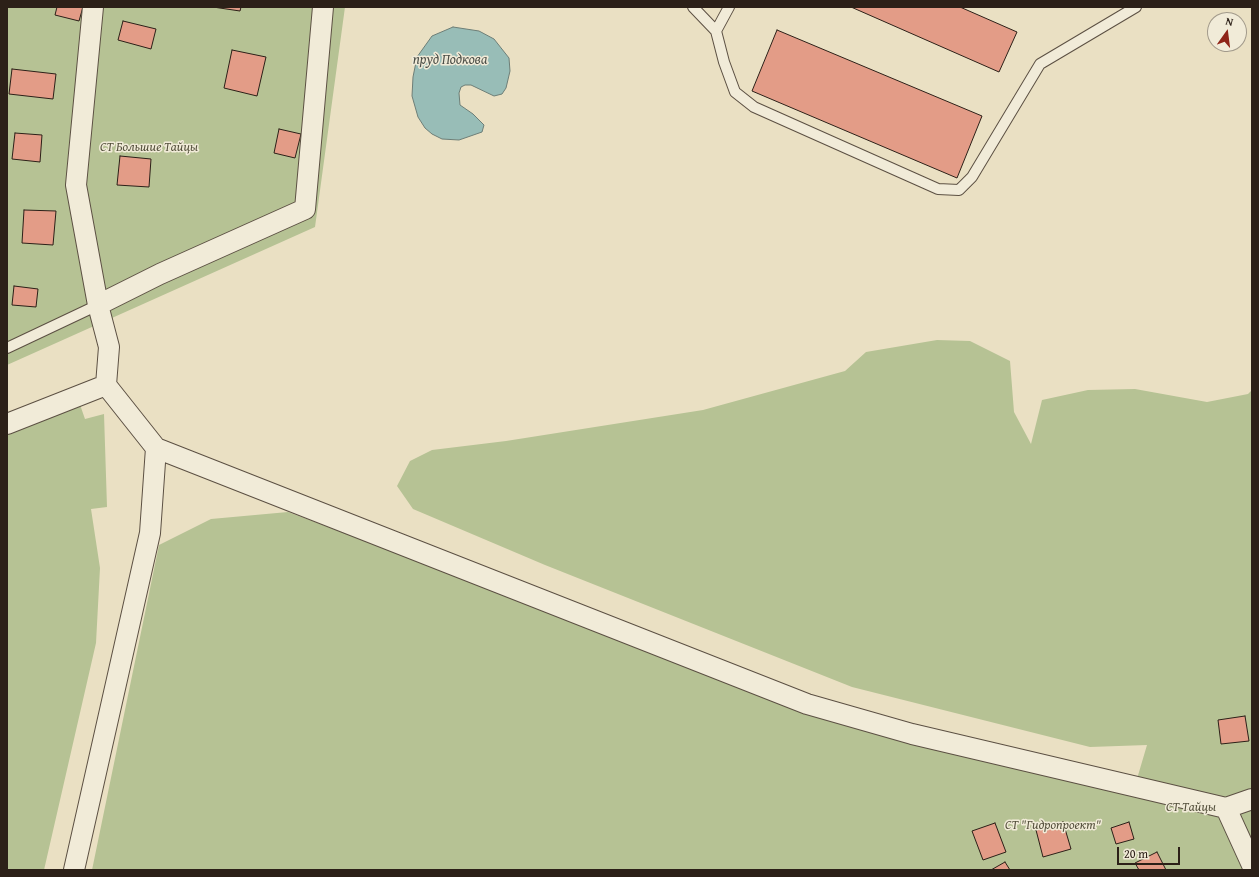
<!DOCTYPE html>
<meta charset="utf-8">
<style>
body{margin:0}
#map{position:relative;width:1259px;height:877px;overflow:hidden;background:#eae0c3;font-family:"Gentium Book Plus",serif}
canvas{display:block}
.frame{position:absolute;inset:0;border:8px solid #2c2018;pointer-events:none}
.north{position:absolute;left:1207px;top:12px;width:40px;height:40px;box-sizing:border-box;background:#f1ebd8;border:1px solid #a29a8b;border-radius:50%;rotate:14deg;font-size:11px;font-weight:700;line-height:16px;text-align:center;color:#2c2018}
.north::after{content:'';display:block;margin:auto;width:14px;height:18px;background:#8f2418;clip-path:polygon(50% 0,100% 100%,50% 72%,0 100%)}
.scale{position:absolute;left:1117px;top:847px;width:63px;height:18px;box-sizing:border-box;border:2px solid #2c2018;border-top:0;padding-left:5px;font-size:12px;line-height:14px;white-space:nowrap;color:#2c2018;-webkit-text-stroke:3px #f1ebd8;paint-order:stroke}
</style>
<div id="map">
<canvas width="1259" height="877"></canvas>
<div class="frame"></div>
<div class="north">N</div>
<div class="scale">20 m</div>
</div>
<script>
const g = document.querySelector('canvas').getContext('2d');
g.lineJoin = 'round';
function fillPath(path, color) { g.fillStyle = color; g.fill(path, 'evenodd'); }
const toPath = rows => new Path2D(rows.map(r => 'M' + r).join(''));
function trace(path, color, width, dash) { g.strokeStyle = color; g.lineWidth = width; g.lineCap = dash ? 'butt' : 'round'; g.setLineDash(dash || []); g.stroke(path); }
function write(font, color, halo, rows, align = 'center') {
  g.font = font + ' "Gentium Book Plus",serif'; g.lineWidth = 3; g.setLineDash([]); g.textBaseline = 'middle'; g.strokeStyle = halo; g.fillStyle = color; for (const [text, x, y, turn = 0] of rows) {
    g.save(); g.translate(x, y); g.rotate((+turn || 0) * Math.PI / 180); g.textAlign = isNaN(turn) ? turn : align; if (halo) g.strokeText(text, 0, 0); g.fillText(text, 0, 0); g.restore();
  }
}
const green = toPath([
 [7,7,345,7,315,227,7,365],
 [937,340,970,341,1010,361,1014,412,1031,444,1042,400,1088,390,1135,389,1207,402,1248,394,1252,390,1252,870,92,870,159,545,211,519,288,512,430,565,809,711,1134,789,1147,745,1090,747,852,687,545,565,413,509,397,486,410,461,432,450,506,441,703,410,845,371,866,352],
 [78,399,85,419,104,414,107,507,91,509,100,568,96,643,44,870,7,870,7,430]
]);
const water = toPath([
 [453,27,479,31,494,39,509,58,510,71,506,88,502,94,494,96,471,85,465,85,461,87,459,93,460,105,473,114,484,125,482,132,459,140,442,139,432,134,425,128,418,117,412,96,413,77,417,57,432,36,453,27]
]);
const building = toPath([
 [57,7,83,7,79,21,55,15,57,7],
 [213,7,241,7,240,11,213,7],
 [851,7,960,7,1017,32,999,72,851,7],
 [123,21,156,29,151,49,118,40,123,21],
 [777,30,982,116,957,178,752,91,777,30],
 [232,50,266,57,257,96,224,88,232,50],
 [12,69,56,74,53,99,9,94,12,69],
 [279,129,301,134,295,158,274,153,279,129],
 [15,133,42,135,40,162,12,159,15,133],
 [120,156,151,159,149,187,117,185,120,156],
 [24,210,56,211,53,245,22,243,24,210],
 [14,286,38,289,36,307,12,305,14,286],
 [1245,716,1249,741,1221,744,1218,720,1245,716],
 [1063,822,1071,849,1043,857,1036,830,1063,822],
 [1129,822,1134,839,1116,844,1111,828,1129,822],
 [995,823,1006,852,983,860,972,831,995,823],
 [1157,852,1166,870,1139,870,1135,863,1157,852],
 [1005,862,1010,870,991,870,1005,862]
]);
const lane = toPath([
 [693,7,716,31],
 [729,7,716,31,724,62,735,92,754,107,938,189,959,190,972,177,1040,64,1136,7],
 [7,348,98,305]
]);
const street = toPath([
 [93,7,76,185,98,305],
 [7,424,106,385],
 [156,448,807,704,912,734,1226,808,1252,799],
 [1226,808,1252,865],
 [74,870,150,533,156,448,106,385,109,347,98,305,160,274,305,209,323,7]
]);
const parkNames = [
 ["СТ Большие Тайцы",149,148],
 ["СТ Тайцы",1191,808],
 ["СТ \"Гидропроект\"",1053,826]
];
const waterNames = [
 ["пруд Подкова",450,60]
];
fillPath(green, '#b6c294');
fillPath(water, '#98bdb7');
trace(water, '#6d7e77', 1);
fillPath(building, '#e39c87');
trace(building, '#2c2018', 1);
trace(lane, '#5c5043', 12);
trace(street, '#5c5043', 22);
trace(lane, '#f1ebd8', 10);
trace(street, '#f1ebd8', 20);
write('italic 13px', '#55513d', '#f1ebd8', parkNames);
write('italic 14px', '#4c4f48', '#f1ebd8', waterNames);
</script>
